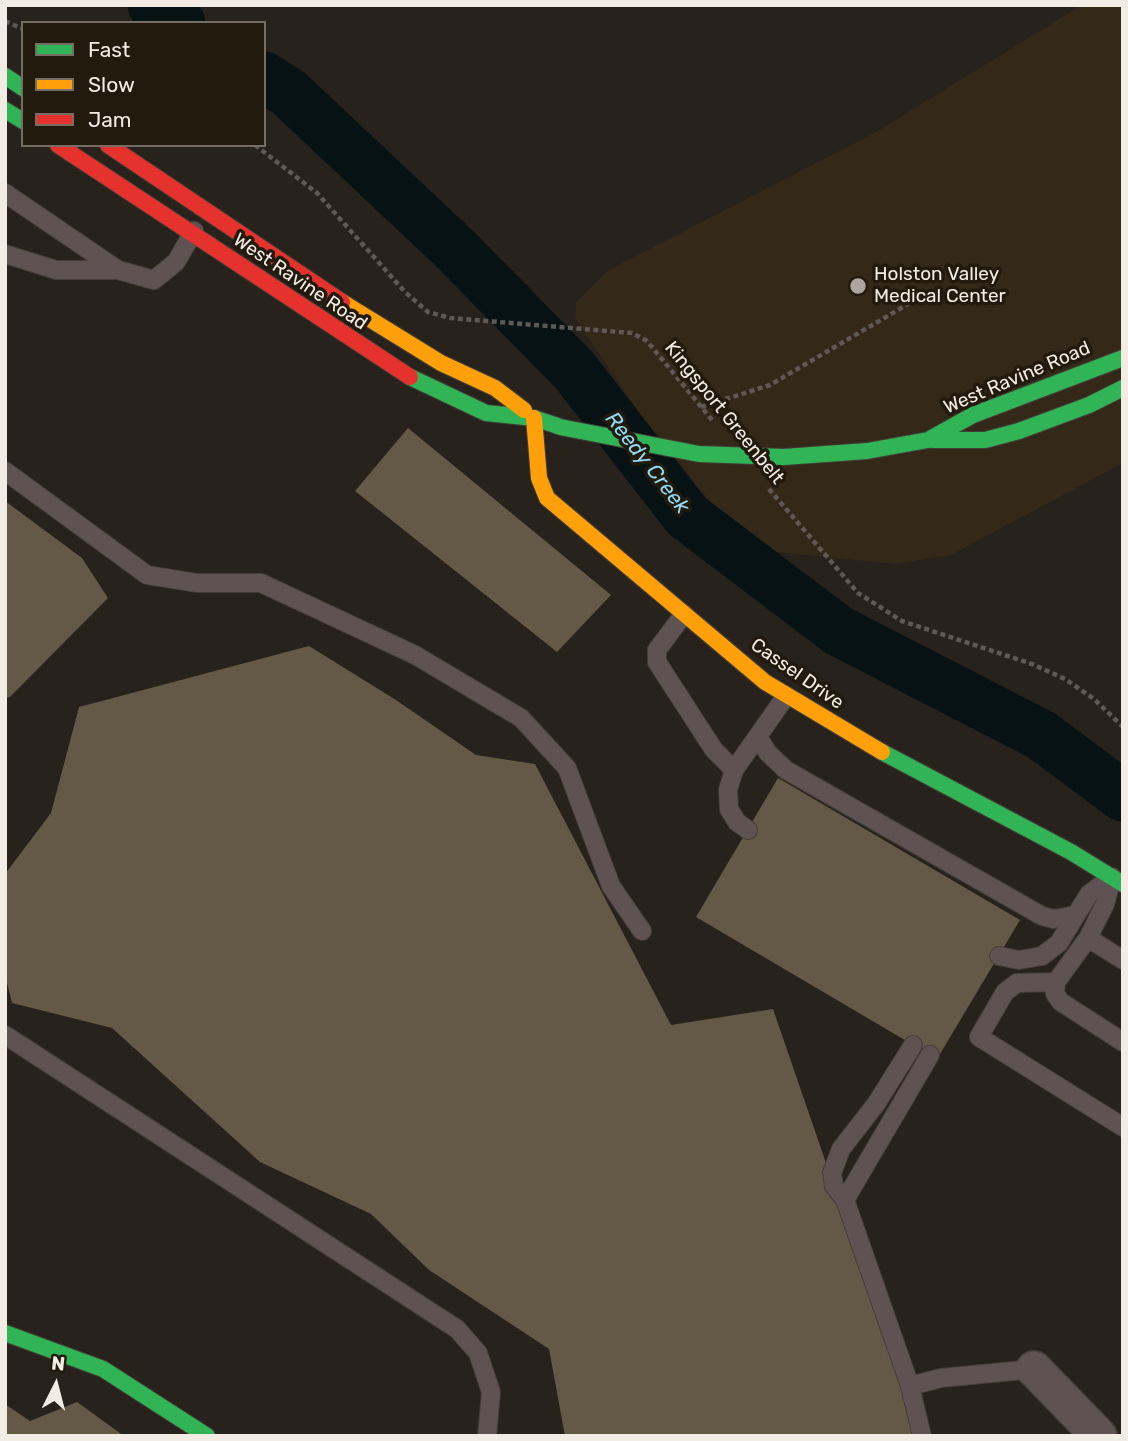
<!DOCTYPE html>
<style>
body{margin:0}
#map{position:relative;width:1128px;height:1441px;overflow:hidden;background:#28221c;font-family:Rubik,sans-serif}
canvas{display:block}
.frame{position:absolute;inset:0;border:7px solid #f3ece4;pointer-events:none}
.legend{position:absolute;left:21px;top:21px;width:245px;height:126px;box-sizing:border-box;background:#231a0e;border:2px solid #766e64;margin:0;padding:9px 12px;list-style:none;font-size:21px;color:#f3ece4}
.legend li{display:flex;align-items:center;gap:14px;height:35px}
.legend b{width:35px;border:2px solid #766e64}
.north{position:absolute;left:21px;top:1350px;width:70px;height:70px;-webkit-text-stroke:5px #231a0e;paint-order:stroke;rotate:6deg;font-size:19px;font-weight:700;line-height:28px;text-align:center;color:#f3ece4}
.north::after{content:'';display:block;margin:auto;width:24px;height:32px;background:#f3ece4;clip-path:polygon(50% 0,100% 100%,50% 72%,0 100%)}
</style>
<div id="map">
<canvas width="1128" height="1441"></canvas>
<div class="frame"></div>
<ul class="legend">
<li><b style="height:9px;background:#30b455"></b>Fast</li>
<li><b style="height:9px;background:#ff9f0a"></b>Slow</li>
<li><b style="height:9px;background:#e5322d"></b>Jam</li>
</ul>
<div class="north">N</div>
</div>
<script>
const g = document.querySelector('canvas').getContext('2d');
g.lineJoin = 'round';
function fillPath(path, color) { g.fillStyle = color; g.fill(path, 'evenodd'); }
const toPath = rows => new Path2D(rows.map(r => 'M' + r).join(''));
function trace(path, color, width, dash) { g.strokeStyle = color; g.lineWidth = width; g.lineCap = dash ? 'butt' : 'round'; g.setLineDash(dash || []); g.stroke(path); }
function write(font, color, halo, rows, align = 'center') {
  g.font = font + ' Rubik,sans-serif'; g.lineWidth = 7; g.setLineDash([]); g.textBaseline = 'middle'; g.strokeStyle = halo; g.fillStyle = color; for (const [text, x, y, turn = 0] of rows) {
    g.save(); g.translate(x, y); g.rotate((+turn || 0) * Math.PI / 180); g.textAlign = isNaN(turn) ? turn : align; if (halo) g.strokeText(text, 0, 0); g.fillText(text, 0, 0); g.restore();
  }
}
const built = toPath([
 [1082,5,1123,5,1123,463,951,555,896,564,766,551,726,522,637,410,575,318,576,302,609,270,876,132]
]);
const river = toPath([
 [153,5,180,23],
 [264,77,288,92,454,248,574,370,687,516,839,631,1041,735,1123,796]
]);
const building = toPath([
 [408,428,611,595,557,652,355,491],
 [5,501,82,558,108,598,10,697,5,698],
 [309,646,396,700,476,755,535,764,671,1025,773,1009,920,1436,565,1436,549,1349,429,1270,371,1214,260,1162,112,1028,12,1003,5,975,5,874,51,813,79,707],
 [778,778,1020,920,937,1059,696,917],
 [77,1402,124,1436,5,1436,5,1404,30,1421]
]);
const path = toPath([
 [5,21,23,29],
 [255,145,317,193,405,292,428,312,450,318,632,333,647,341,712,420],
 [701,407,770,385,932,290],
 [769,489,858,593,902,621,1032,664,1065,679,1094,699,1123,727]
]);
const lane = toPath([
 [5,193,118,270],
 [5,254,56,270,118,270,154,280,176,262,194,231],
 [5,471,147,575,197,583,261,583,415,655,521,718,567,768,611,886,642,931],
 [684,614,657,650,657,662,714,750,734,770],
 [758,737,768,753,786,770,1042,916,1054,919,1076,915,1089,894,1112,877],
 [748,830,737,822,729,809,728,790,734,770,786,696],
 [1112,877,1105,904,1088,938,1056,982,1055,994,1061,1002,1123,1042],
 [1088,938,1123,960],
 [999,956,1019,960,1042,956,1059,943,1076,915],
 [1056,982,1017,983,1005,992,979,1037,1123,1127],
 [5,1035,457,1329,478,1353,491,1392,487,1436],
 [913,1045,876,1104,841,1149,832,1173,834,1186,845,1200,910,1386,941,1378,1034,1369],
 [845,1200,930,1055],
 [910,1386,922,1436]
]);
const street = toPath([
 [1034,1369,1099,1436]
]);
const fast = toPath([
 [5,76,23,88],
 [5,110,23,121],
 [410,377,486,413,534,418,558,426],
 [928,440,973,415,1123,358],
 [933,440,985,440,1019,431,1089,405,1123,388],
 [882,752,1071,852,1123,884],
 [5,1333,103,1369,207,1436]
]);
const slow = toPath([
 [342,302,441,363,495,388,524,410],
 [534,418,539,478,547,498,765,682,882,752]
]);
const jam = toPath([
 [58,145,410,377],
 [108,145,342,302]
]);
const fastBridge = toPath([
 [560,427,699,454,784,457,867,451,928,440]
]);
const markers = [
 [858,286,9,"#aca59e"]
];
const poiNames = [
 ["Holston Valley",874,275],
 ["Medical Center",874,297]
];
const streetNames = [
 ["West Ravine Road",300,282,34],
 ["West Ravine Road",1017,378,-23],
 ["Kingsport Greenbelt",724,413,51],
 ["Cassel Drive",797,674,35]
];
const waterNames = [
 ["Reedy Creek",647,463,52]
];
fillPath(built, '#342818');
trace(river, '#071215', 51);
fillPath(building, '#645847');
trace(lane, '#443e39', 20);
trace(street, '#443e39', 38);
trace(fast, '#443e39', 18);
trace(slow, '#443e39', 18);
trace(jam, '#443e39', 18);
trace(path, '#605855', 4.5, [5, 3.5]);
trace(lane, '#5e5352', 18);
trace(street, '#5e5352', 35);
trace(fast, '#30b455', 16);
trace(slow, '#ff9f0a', 16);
trace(jam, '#e5322d', 16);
trace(fastBridge, '#443e39', 18, []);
trace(fastBridge, '#30b455', 16);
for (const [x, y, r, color] of markers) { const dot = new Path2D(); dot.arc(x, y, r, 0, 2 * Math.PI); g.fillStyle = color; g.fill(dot); trace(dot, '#231a0e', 2.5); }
write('19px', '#f3ece4', '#231a0e', poiNames, 'left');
write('19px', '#f3ece4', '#231a0e', streetNames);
write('italic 21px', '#90dbf4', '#231a0e', waterNames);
</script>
